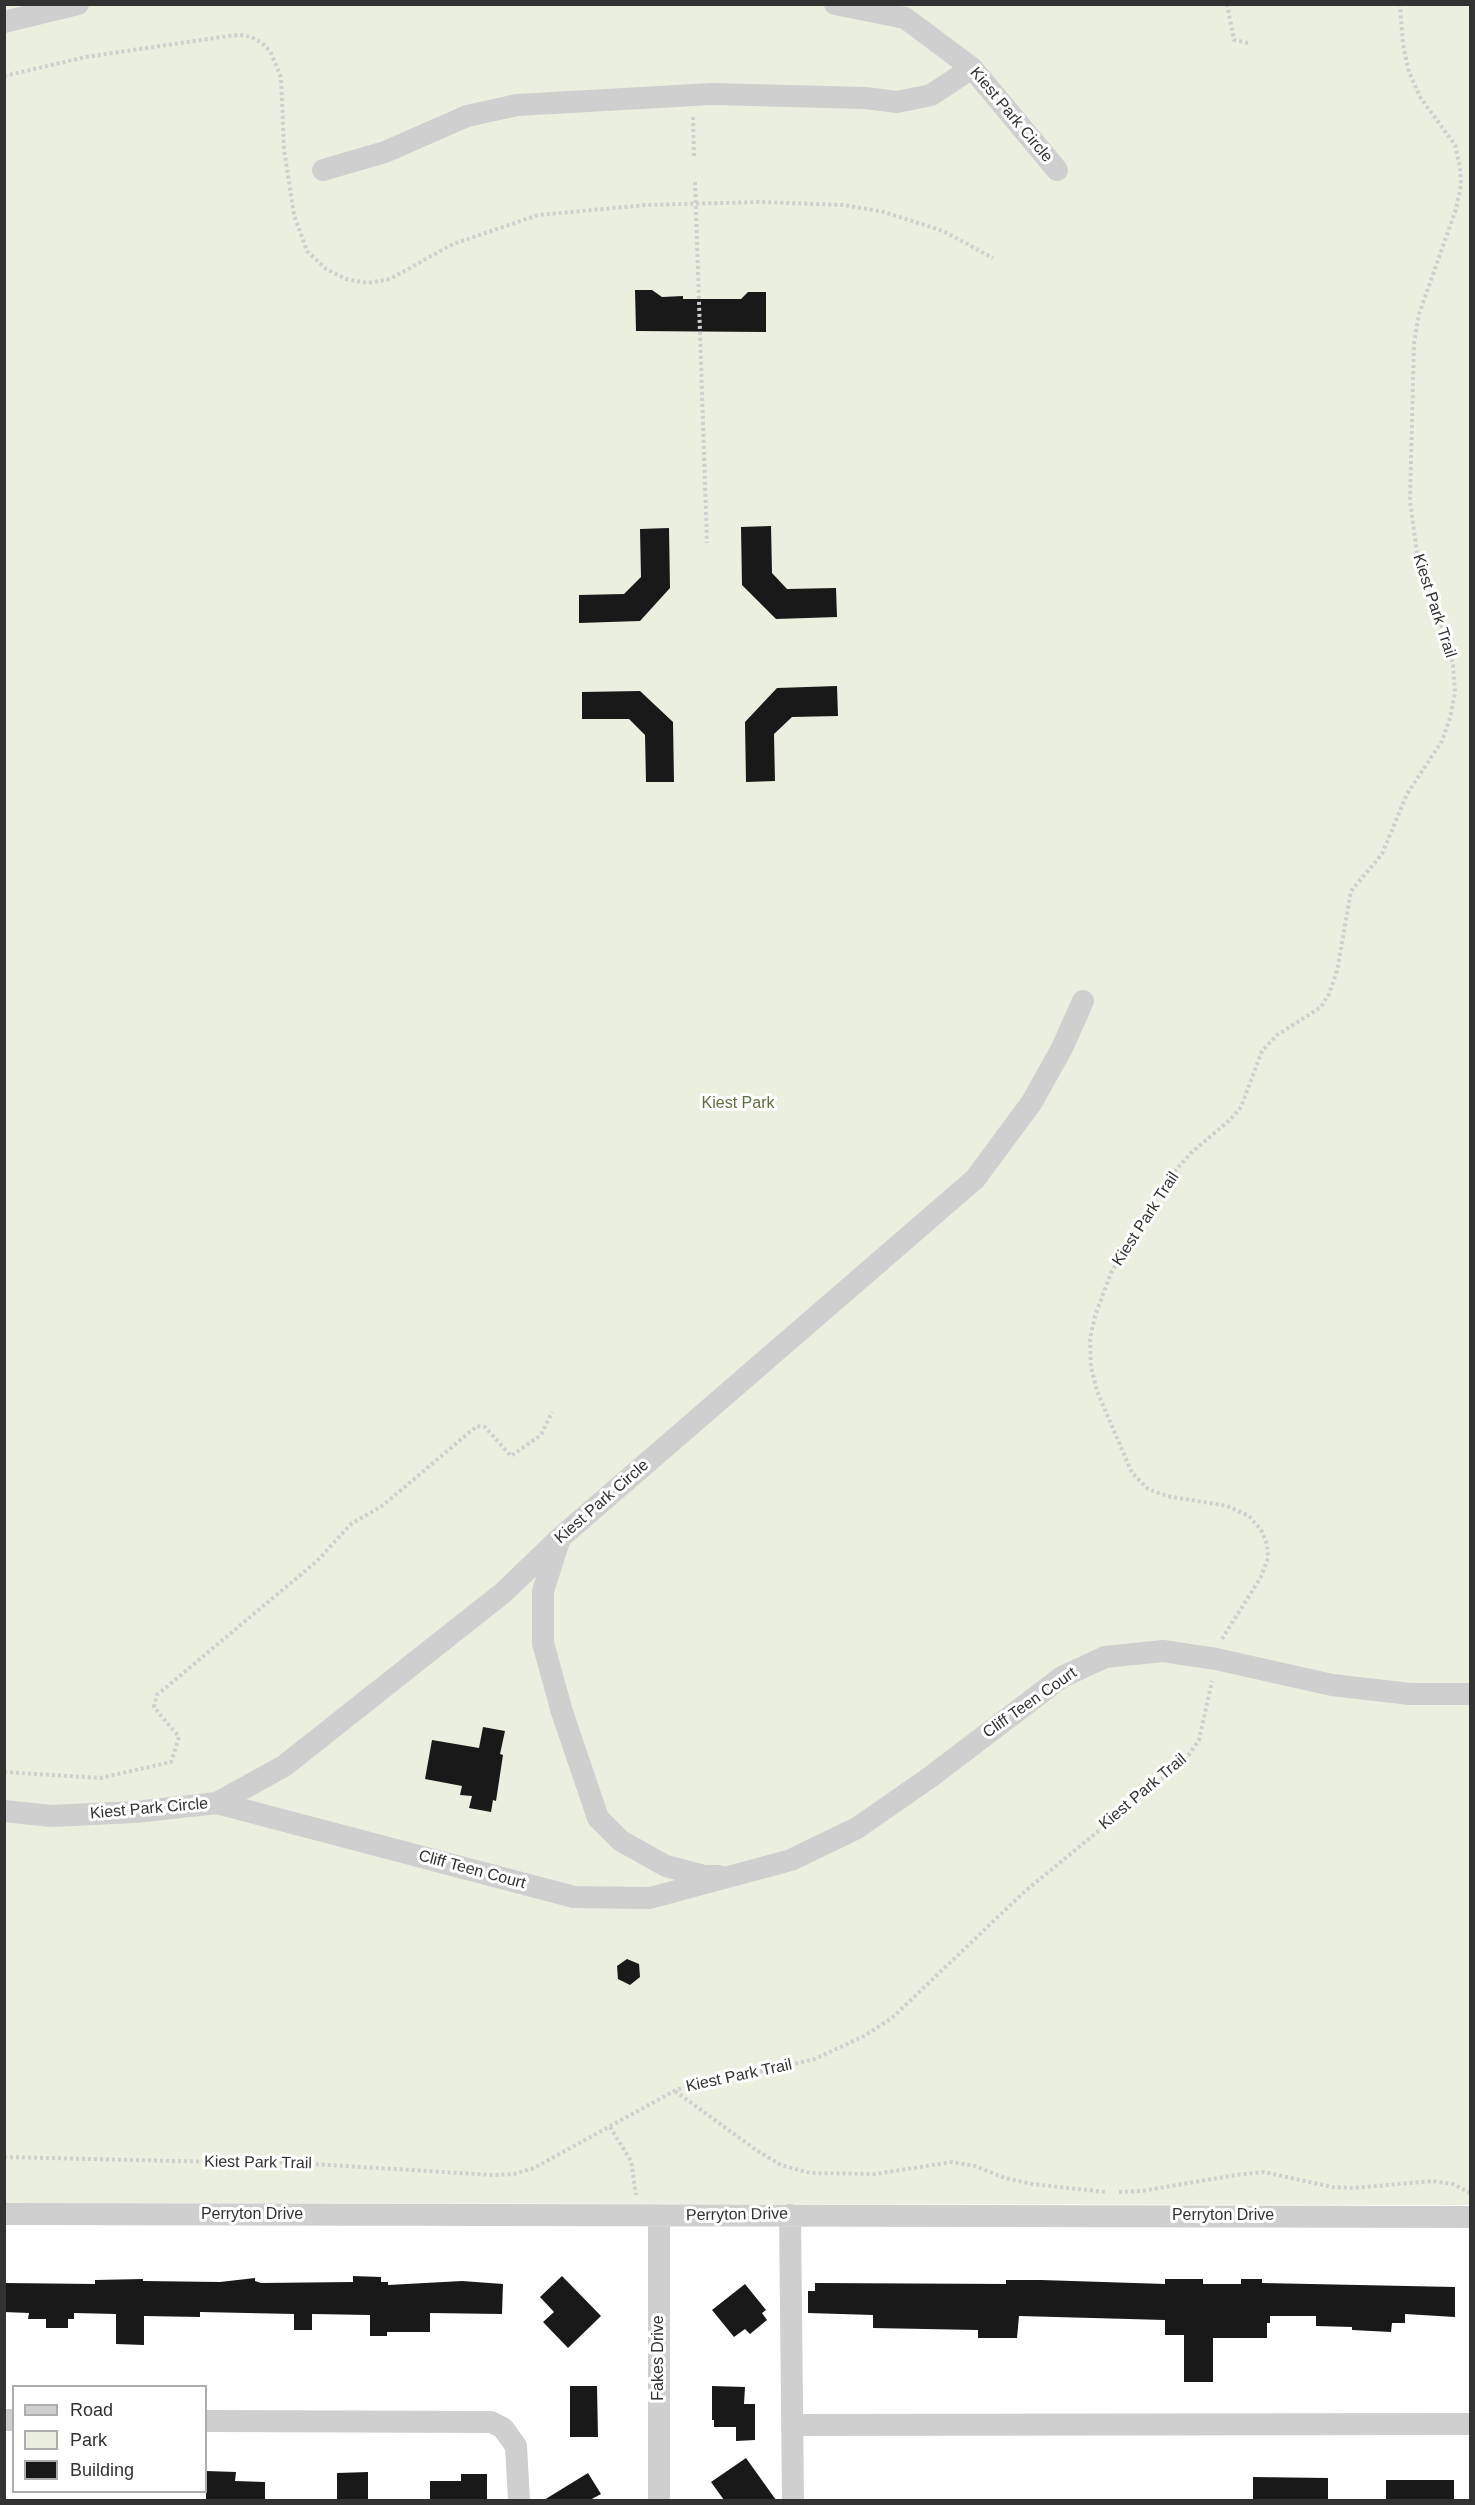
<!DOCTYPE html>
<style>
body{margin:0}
#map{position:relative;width:1475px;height:2505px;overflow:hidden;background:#fff;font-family:Helvetica,sans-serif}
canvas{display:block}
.frame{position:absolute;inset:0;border:6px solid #323232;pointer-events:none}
.legend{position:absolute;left:12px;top:2385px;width:195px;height:108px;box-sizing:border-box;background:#fff;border:2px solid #adadad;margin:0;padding:8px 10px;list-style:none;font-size:18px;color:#323232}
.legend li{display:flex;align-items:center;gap:12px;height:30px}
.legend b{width:30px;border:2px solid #adadad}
</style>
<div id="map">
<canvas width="1475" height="2505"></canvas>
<div class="frame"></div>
<ul class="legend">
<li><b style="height:8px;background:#cfcfcf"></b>Road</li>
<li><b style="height:16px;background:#eaefe0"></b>Park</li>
<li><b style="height:16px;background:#191919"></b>Building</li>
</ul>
</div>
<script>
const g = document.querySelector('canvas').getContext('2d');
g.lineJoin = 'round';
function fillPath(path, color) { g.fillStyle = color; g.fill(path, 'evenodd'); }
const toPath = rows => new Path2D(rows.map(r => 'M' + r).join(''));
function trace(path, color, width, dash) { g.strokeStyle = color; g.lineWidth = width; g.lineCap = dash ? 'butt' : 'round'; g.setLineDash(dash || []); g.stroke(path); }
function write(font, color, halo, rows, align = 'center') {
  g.font = font + ' Helvetica,sans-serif'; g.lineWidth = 6; g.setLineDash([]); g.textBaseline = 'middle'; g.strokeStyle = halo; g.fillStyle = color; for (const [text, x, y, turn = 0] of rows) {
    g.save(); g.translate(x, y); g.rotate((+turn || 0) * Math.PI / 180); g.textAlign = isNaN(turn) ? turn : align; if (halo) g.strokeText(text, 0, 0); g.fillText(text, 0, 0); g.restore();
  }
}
const green = toPath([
 [5,5,1470,5,1470,2203,1468,2205,5,2203]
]);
const building = toPath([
 [635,290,652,290,662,297,683,296,683,299,741,299,748,292,766,292,766,332,636,331],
 [771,526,772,573,787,589,836,588,837,617,776,619,742,585,741,527],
 [669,528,670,588,640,621,579,623,579,595,624,594,641,577,640,529],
 [837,686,838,716,792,717,774,734,775,781,746,782,745,722,777,688],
 [640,691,673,722,674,782,646,782,645,735,629,719,582,719,582,692],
 [483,1727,505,1731,500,1754,503,1755,496,1801,493,1800,491,1812,469,1808,472,1796,460,1795,462,1786,425,1779,432,1740,479,1748],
 [627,1959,639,1964,640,1977,630,1985,618,1979,617,1966],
 [353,2276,381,2277,381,2282,388,2282,388,2285,462,2281,503,2284,502,2314,430,2313,430,2332,387,2332,387,2336,370,2336,370,2315,312,2314,312,2330,294,2330,294,2314,200,2312,200,2317,144,2316,144,2345,116,2344,116,2314,74,2313,74,2319,68,2319,68,2328,46,2328,46,2319,28,2319,29,2313,4,2312,4,2283,95,2284,95,2280,143,2279,143,2281,220,2282,255,2278,255,2281,261,2283,353,2282],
 [562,2276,601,2316,568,2348,543,2322,554,2312,540,2297],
 [1165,2279,1203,2279,1203,2284,1241,2284,1241,2279,1262,2279,1262,2283,1455,2287,1455,2317,1405,2314,1405,2323,1392,2323,1391,2332,1352,2330,1352,2327,1316,2326,1316,2316,1270,2316,1270,2323,1267,2323,1267,2338,1213,2338,1213,2382,1184,2382,1184,2335,1165,2335,1165,2320,1019,2316,1017,2338,978,2338,978,2330,873,2328,873,2315,808,2313,808,2291,815,2291,815,2283,1006,2284,1006,2280,1041,2280,1165,2284],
 [745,2284,766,2310,762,2313,767,2320,750,2334,745,2329,734,2337,712,2310],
 [570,2386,597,2386,598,2437,570,2437],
 [712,2386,745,2387,744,2404,755,2404,755,2440,736,2441,736,2427,714,2427,714,2420,712,2420],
 [746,2458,776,2500,724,2500,711,2482],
 [206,2471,236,2472,235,2481,265,2482,265,2500,206,2500],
 [368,2472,368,2500,337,2500,337,2473],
 [588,2473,601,2494,590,2500,544,2500],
 [461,2474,487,2474,487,2500,430,2500,430,2481,461,2481],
 [1253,2477,1328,2478,1328,2500,1253,2500],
 [1386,2480,1454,2480,1454,2500,1386,2500]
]);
const path = toPath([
 [1227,4,1234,40,1248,43],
 [4,76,86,57,228,36,240,35,251,37,262,43,270,51,281,77,284,149,294,215,307,251,326,269,346,279,368,283,390,279,453,244,538,215,646,205,761,202,843,205,884,212,943,231,993,258],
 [693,117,694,156],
 [695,182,707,543],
 [1222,1639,1261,1577,1268,1558,1267,1544,1261,1530,1249,1516,1227,1506,1167,1496,1148,1489,1132,1473,1097,1391,1091,1367,1090,1339,1095,1316,1111,1273,1143,1217,1175,1171,1191,1153,1231,1119,1241,1107,1262,1051,1277,1035,1321,1007,1329,994,1337,971,1351,891,1382,854,1407,794,1442,741,1450,718,1455,693,1453,665,1446,638,1418,561,1410,501,1414,343,1419,314,1456,209,1461,185,1460,167,1455,145,1420,97,1409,72,1403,45,1400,4],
 [4,1772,100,1778,171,1762,179,1737,154,1707,157,1695,317,1561,351,1524,382,1506,477,1426,485,1427,511,1456,541,1435,552,1412],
 [675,2091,756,2150,781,2165,810,2173,875,2174,952,2162,975,2166,1005,2178,1032,2184,1106,2192],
 [610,2127,631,2161,636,2195],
 [4,2157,218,2162,263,2161,493,2175,514,2174,534,2168,674,2091,699,2081,755,2073,815,2059,864,2036,892,2018,1023,1893,1186,1759,1199,1740,1212,1681],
 [1119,2192,1141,2191,1236,2175,1264,2172,1332,2187,1354,2188,1432,2181,1453,2184,1470,2193]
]);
const minor = toPath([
 [835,4,905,18,972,68,1057,170],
 [4,22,78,4],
 [323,170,385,152,467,116,517,105,712,94,865,98,897,102,931,95,972,68],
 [559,1541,543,1591,543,1643,562,1712,598,1818,621,1841,666,1866,704,1876,719,1876],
 [217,1803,574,1897,650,1898,791,1860,857,1828,929,1778,1062,1677,1105,1657,1163,1651,1216,1659,1332,1685,1410,1694,1470,1694],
 [4,1811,51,1816,135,1812,217,1803,284,1766,504,1592,560,1538,975,1179,1032,1102,1062,1048,1083,1001],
 [4,2214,1470,2217],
 [790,2215,793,2500],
 [4,2420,14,2420],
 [206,2421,491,2422,503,2428,516,2446,519,2500],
 [792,2425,1470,2424],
 [659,2500,659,2216]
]);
const streetNames = [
 ["Kiest Park Circle",1011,115,50],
 ["Kiest Park Trail",1434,606,72],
 ["Kiest Park Trail",1146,1219,-57],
 ["Kiest Park Circle",602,1502,-41],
 ["Cliff Teen Court",1030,1703,-35],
 ["Kiest Park Trail",1143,1792,-40],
 ["Kiest Park Circle",149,1809,-5],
 ["Cliff Teen Court",472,1870,15],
 ["Kiest Park Trail",739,2076,-12],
 ["Kiest Park Trail",258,2163,1],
 ["Perryton Drive",252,2215],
 ["Perryton Drive",737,2215,-1],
 ["Perryton Drive",1223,2216],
 ["Fakes Drive",659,2358,-90]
];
const parkNames = [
 ["Kiest Park",738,1104]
];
fillPath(green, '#eaefe0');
fillPath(building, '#191919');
trace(path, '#cfcfcf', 4, [3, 3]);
trace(minor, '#cfcfcf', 22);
write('16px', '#323232', '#fff', streetNames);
write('16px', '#5c703d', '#fff', parkNames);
</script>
